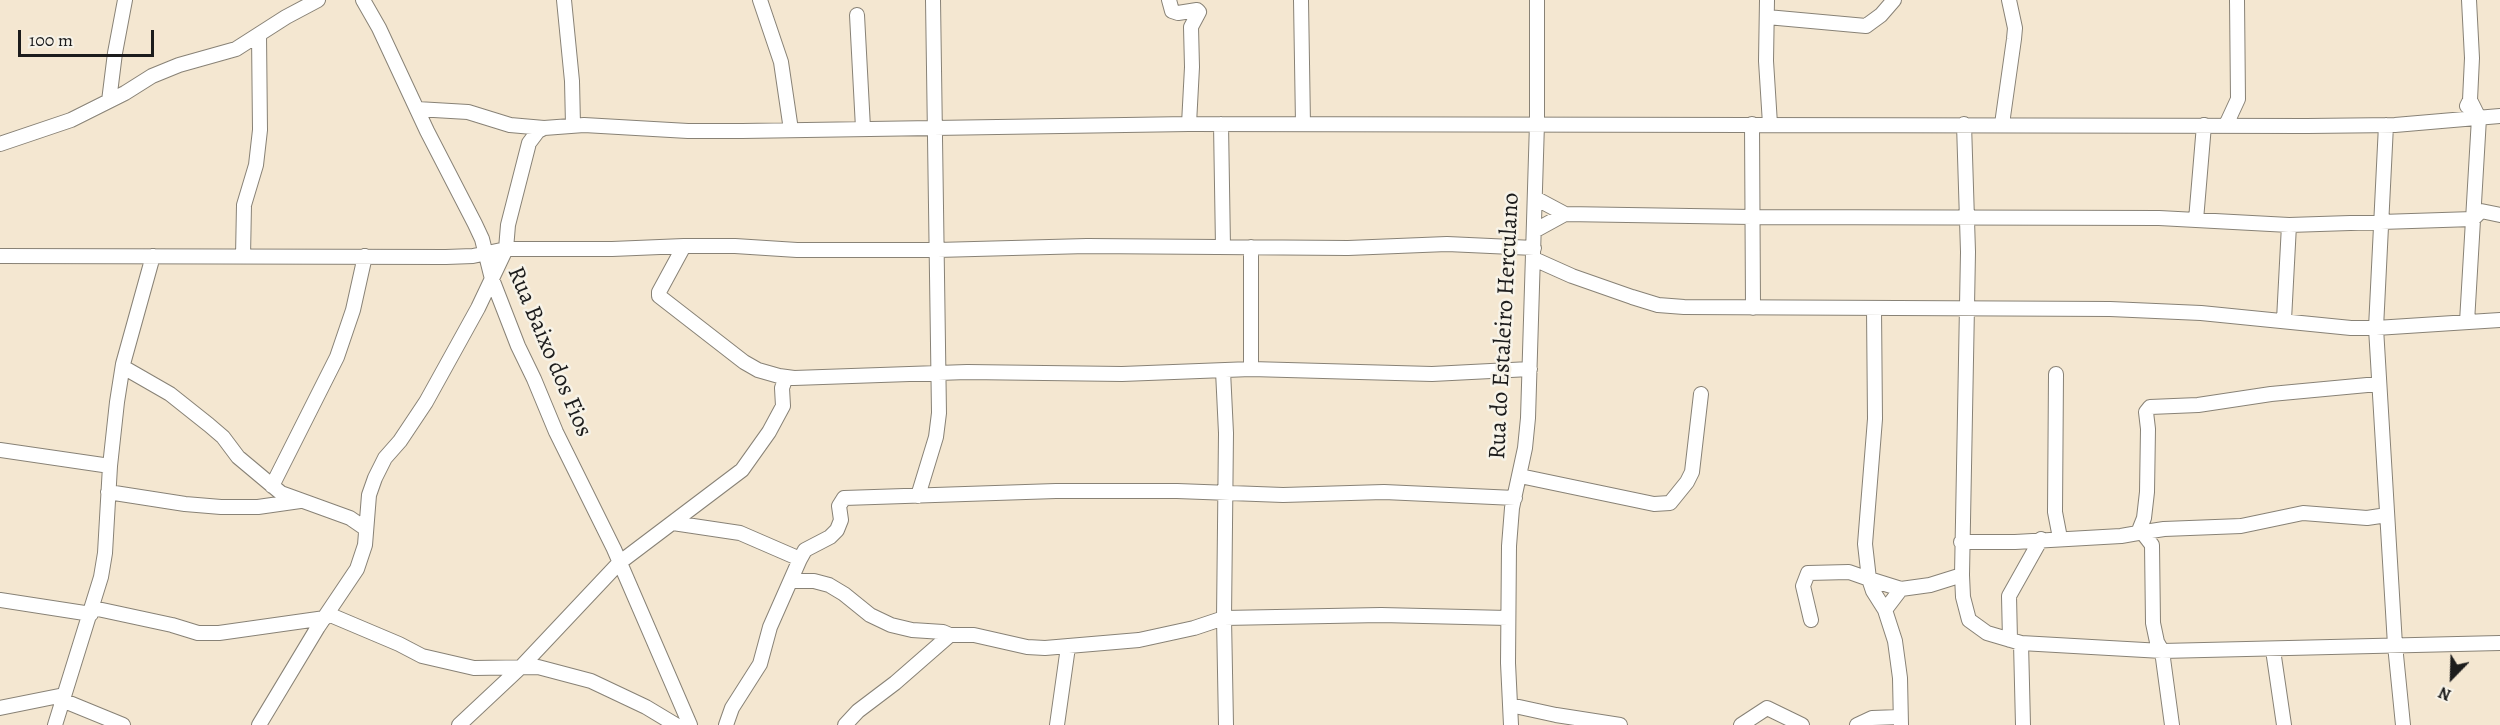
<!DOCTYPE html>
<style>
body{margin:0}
#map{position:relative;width:2500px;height:725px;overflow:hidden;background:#f4e7d1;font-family:Alegreya,serif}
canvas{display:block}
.north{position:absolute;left:2422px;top:647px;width:60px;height:60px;-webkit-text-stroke:4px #f7f3e8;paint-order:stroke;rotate:203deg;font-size:16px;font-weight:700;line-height:24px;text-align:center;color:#1c1c1c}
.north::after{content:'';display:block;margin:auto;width:21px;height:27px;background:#1c1c1c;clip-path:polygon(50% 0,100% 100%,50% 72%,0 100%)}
.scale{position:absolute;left:18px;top:30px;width:136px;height:27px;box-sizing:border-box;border:3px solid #1c1c1c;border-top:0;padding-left:8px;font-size:18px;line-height:21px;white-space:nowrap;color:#1c1c1c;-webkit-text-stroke:4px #f7f3e8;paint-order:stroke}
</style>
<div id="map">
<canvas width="2500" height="725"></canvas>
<div class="north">N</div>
<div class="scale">100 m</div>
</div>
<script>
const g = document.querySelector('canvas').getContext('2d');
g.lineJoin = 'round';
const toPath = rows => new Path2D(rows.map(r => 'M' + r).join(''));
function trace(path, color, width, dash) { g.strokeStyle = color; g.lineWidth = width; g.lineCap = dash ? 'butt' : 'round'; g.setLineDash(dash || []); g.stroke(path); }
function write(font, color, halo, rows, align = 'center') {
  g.font = font + ' Alegreya,serif'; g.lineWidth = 5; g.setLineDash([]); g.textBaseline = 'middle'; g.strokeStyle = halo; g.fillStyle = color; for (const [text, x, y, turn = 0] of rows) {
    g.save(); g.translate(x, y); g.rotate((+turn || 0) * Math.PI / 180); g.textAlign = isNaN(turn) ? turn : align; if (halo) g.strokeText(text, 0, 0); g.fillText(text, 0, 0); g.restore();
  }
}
const minor = toPath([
 [363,0,379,28,427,131,475,224,482,239,492,279,518,346,534,379,556,432,614,549,690,725],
 [564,0,572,81,573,125],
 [760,0,781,62,791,130],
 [1169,0,1172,11,1178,13,1197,10,1199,12,1191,27,1192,67,1189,124],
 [1301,0,1303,124],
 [1767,0,1766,61,1770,124],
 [857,15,863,128],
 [1767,17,1866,26,1881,15,1894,0],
 [109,101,115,53,125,0],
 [2467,106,2470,100,2472,58,2469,0],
 [417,109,468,112,510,125,544,128],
 [1221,124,1223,247],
 [1752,124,1753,308],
 [2002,124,2014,39,2015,28,2009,0],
 [2226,125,2238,99,2237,0],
 [0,144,71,120,125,93,152,76,179,65,236,49,286,17,318,0],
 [1535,198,1565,214,1752,217,2159,218,2289,225,2284,320],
 [2196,220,2204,125],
 [2289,225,2473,219,2481,211,2500,215],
 [1534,231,1565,214],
 [684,246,659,292,659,296,744,362,758,370,779,376,794,378,967,372,1122,374,1251,369,1432,374,1530,369],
 [0,256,446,257,473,256,506,249,612,249,684,246,735,246,797,250,937,250,1087,246,1348,248,1447,244,1534,248],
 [243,256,244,205,256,165,260,130,259,35],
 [1534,259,1572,276,1632,297,1658,305,1684,307,2110,309,2201,313,2351,328,2376,328,2386,125],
 [2467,322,2479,118,2470,100],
 [123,367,170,394,209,425,223,437,238,457,281,493,350,518,366,529],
 [1251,369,1251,247],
 [1223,371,1226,433,1224,618,1226,725],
 [2056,374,2055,512,2060,538],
 [0,450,110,466],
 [1520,476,1654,504,1670,503,1687,482,1692,472,1701,394],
 [272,486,337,357,353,310,365,256],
 [108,492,185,504,221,507,258,507,300,501],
 [918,496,936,437,939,413,933,0],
 [673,523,740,533,800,559],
 [2142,532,2152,545,2153,623,2157,642,2162,651,2172,725],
 [2138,533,2164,529,2241,526,2303,513,2367,518,2387,515],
 [1961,542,2015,542,2121,536,2138,533,2144,518,2147,492,2148,429,2146,412,2150,407,2198,405,2271,394,2378,384],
 [1962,575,1968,252,1964,124],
 [1869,579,1865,544,1875,419,1874,309],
 [791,581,814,581,829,585,844,594,870,615,891,625,912,630,943,632,950,635],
 [1901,589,1869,579,1873,591,1885,610,1895,641,1900,678,1901,725],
 [0,600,91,614],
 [93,608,172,625,198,633,219,633,325,618],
 [1885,610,1901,589,1930,585,1962,575,1963,597,1969,620,1987,633,2021,643,2162,651,2500,643],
 [328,614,399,644,422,656,474,668,538,667,591,681,646,707,676,725],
 [1811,620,1803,586,1808,573,1849,572,1869,579],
 [2010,640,2009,596,2041,539],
 [2021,643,2023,725],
 [2273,650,2284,725],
 [62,700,123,725],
 [1510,705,1556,715,1620,725],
 [0,708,64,695],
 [55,725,101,577,105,553,110,466,117,402,123,364,153,256],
 [259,725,318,627,357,569,365,545,369,495,375,478,385,458,400,441,426,402,478,308,506,249,508,225,529,143,538,131,544,128,584,125,688,131,742,131,1189,124,2307,126,2395,125,2500,116],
 [459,725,521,667,619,563,742,470,769,432,783,406,782,388,786,377],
 [726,725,732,708,760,664,770,627,800,559,805,550,830,537,837,530,841,520,839,506,844,498,1056,491,1177,491,1283,495,1384,492,1515,498],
 [845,725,858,711,895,683,950,635,974,635,1027,647,1045,648,1139,640,1194,628,1224,618,1381,615,1508,618],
 [1057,725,1068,647],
 [1511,725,1508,663,1509,546,1512,508,1525,448,1528,418,1537,123,1537,0],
 [1741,725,1767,708,1802,725],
 [1857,725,1872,718,1900,717],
 [2403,725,2395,645,2376,328,2500,320]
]);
const streetNames = [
 ["Rua do Estaleiro Herculano",1505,326,-87],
 ["Rua Baixo dos Fios",549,352,67]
];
trace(minor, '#888276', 16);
trace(minor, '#fff', 14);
write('24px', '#1c1c1c', '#f7f3e8', streetNames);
</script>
